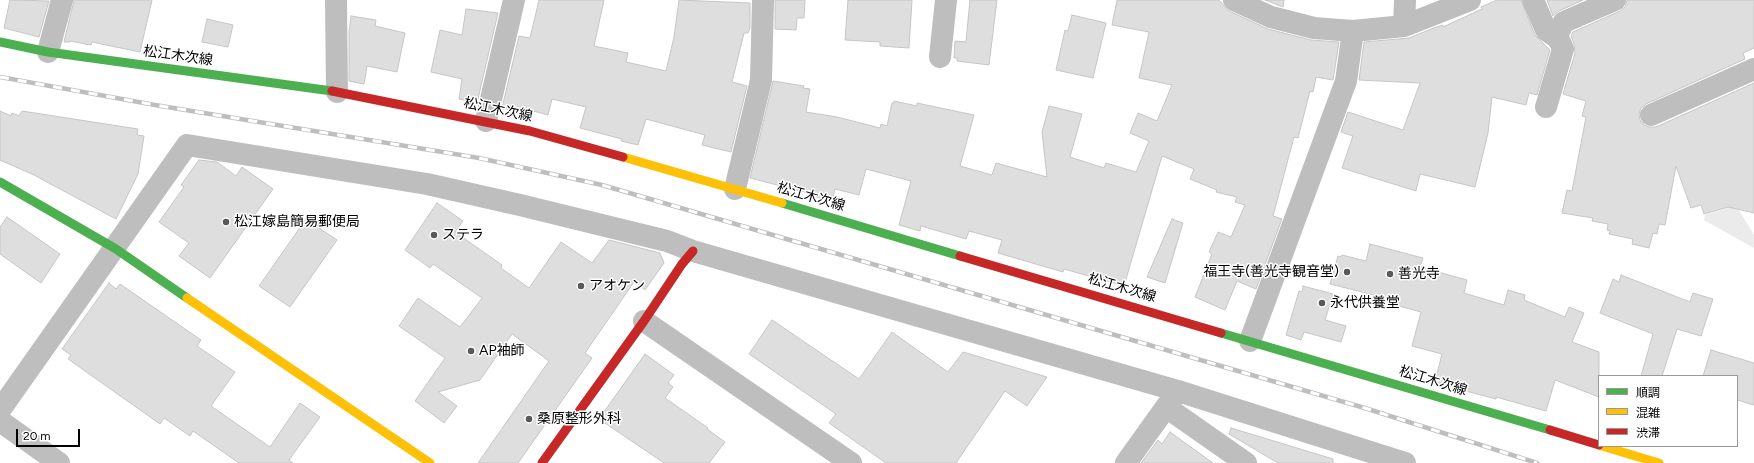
<!DOCTYPE html>
<meta charset="utf-8">
<style>
body{margin:0}
#map{position:relative;width:1754px;height:463px;overflow:hidden;background:#fff;font-family:Figtree,"Noto Sans JP",sans-serif}
canvas{display:block}
.legend{position:absolute;left:1598px;top:375px;width:140px;height:72px;box-sizing:border-box;background:#fff;border:1px solid #999;margin:0;padding:5px 7px;list-style:none;font-size:12px;color:#000}
.legend li{display:flex;align-items:center;gap:8px;height:20px}
.legend b{width:20px;border:1px solid #999}
.scale{position:absolute;left:16px;top:429px;width:64px;height:18px;box-sizing:border-box;border:2px solid #000;border-top:0;padding-left:5px;font-size:12px;line-height:14px;white-space:nowrap;color:#000;-webkit-text-stroke:3px #fff;paint-order:stroke}
</style>
<div id="map">
<canvas width="1754" height="463"></canvas>
<ul class="legend">
<li><b style="height:5px;background:#4caf50"></b>順調</li>
<li><b style="height:5px;background:#ffc107"></b>混雑</li>
<li><b style="height:5px;background:#c62828"></b>渋滞</li>
</ul>
<div class="scale">20 m</div>
</div>
<script>
const g = document.querySelector('canvas').getContext('2d');
g.lineJoin = 'round';
function fillPath(path, color) { g.fillStyle = color; g.fill(path, 'evenodd'); }
const toPath = rows => new Path2D(rows.map(r => 'M' + r).join(''));
function trace(path, color, width, dash) { g.strokeStyle = color; g.lineWidth = width; g.lineCap = dash ? 'butt' : 'round'; g.setLineDash(dash || []); g.stroke(path); }
function write(font, color, halo, rows, align = 'center') {
  g.font = font + ' Figtree,"Noto Sans JP",sans-serif'; g.lineWidth = 3; g.setLineDash([]); g.textBaseline = 'middle'; g.strokeStyle = halo; g.fillStyle = color; for (const [text, x, y, turn = 0] of rows) {
    g.save(); g.translate(x, y); g.rotate((+turn || 0) * Math.PI / 180); g.textAlign = isNaN(turn) ? turn : align; if (halo) g.strokeText(text, 0, 0); g.fillText(text, 0, 0); g.restore();
  }
}
const green = toPath([
 [1736,205,1754,235,1754,248,1704,220,1705,215]
]);
const building = toPath([
 [10,0,49,1,39,37,4,28,10,0],
 [74,0,152,0,140,52,92,42,91,45,70,41,70,42,64,42,74,0],
 [539,0,604,0,594,46,628,53,626,62,666,71,674,37,679,0,750,3,750,28,748,33,744,33,732,82,747,86,731,152,702,145,705,135,646,119,638,145,621,141,622,139,580,128,586,107,552,99,548,115,526,109,525,113,502,108,519,36,530,38,539,0],
 [775,0,805,0,804,18,797,18,796,30,775,29,775,0],
 [848,0,912,0,909,48,880,46,880,42,845,40,848,0],
 [970,0,997,0,989,65,957,61,957,58,954,58,955,41,966,42,970,0],
 [1117,0,1219,0,1229,11,1268,29,1311,40,1339,42,1333,80,1316,77,1313,92,1310,91,1298,138,1294,137,1273,216,1282,219,1256,289,1237,281,1225,310,1195,297,1212,254,1209,252,1218,232,1231,237,1245,205,1235,202,1237,197,1216,192,1217,190,1190,179,1194,169,1162,156,1124,286,1064,269,1063,272,998,253,1002,240,969,231,966,239,921,226,920,231,899,225,911,181,866,169,859,195,835,189,832,201,816,197,816,195,750,178,773,81,804,86,803,88,810,89,806,112,837,117,880,128,881,124,887,126,892,103,894,103,894,101,917,106,917,103,974,115,960,166,992,175,996,163,1047,177,1042,132,1049,106,1082,114,1070,157,1104,168,1106,163,1136,172,1149,141,1130,133,1138,113,1157,121,1172,85,1139,78,1149,32,1112,25,1117,0],
 [1265,0,1284,0,1283,7,1265,0],
 [1497,0,1521,0,1535,35,1550,50,1537,95,1529,93,1526,105,1492,97,1488,133,1475,187,1420,174,1416,191,1342,168,1353,136,1341,132,1348,112,1403,130,1420,83,1359,80,1364,42,1409,38,1434,28,1443,25,1443,27,1482,9,1481,7,1497,0],
 [1547,0,1583,0,1559,11,1553,16,1547,0],
 [1627,0,1754,0,1754,48,1743,53,1745,59,1646,104,1641,108,1639,114,1640,120,1644,125,1649,127,1656,127,1754,83,1754,213,1728,207,1704,214,1701,205,1691,208,1676,166,1665,225,1659,224,1657,234,1653,233,1649,248,1632,244,1633,239,1609,234,1610,231,1607,230,1608,224,1592,221,1593,218,1562,213,1567,190,1572,191,1586,117,1582,116,1586,101,1563,94,1575,53,1574,44,1571,36,1573,32,1620,11,1625,7,1627,0],
 [466,9,498,13,477,103,459,99,462,79,431,72,440,30,462,35,466,9],
 [1072,15,1106,23,1093,78,1056,70,1065,30,1068,31,1072,15],
 [351,16,376,20,375,26,405,33,397,72,367,66,364,84,349,81,349,32,351,16],
 [207,19,233,25,228,47,202,42,207,19],
 [0,111,11,116,12,113,19,116,22,111,138,129,137,135,144,136,138,174,116,219,34,175,0,160,0,111],
 [199,160,217,162,236,176,242,167,273,189,210,278,179,256,189,243,159,222,184,187,181,185,199,160],
 [437,203,463,221,455,232,502,265,501,268,529,288,561,242,592,263,609,240,660,253,664,263,645,290,634,282,585,353,592,358,518,463,478,463,549,361,512,334,480,380,438,392,457,406,444,423,415,401,445,358,399,326,418,298,460,327,482,298,433,264,430,268,405,250,437,203],
 [7,217,60,254,41,283,0,254,0,227,7,217],
 [306,219,337,240,290,307,259,286,306,219],
 [1172,219,1183,223,1165,283,1147,277,1172,219],
 [1370,244,1423,258,1420,267,1467,280,1464,293,1504,305,1508,290,1525,295,1524,300,1565,317,1569,307,1584,313,1572,342,1599,352,1599,397,1555,380,1546,411,1496,397,1496,399,1466,391,1435,382,1442,354,1412,346,1421,312,1373,299,1374,295,1330,284,1338,256,1341,257,1342,255,1366,261,1370,244],
 [1621,275,1690,302,1693,293,1713,299,1701,336,1677,329,1662,376,1641,376,1653,334,1600,313,1613,279,1619,282,1621,275],
 [109,283,116,289,120,284,201,340,197,346,235,372,211,406,270,447,300,403,320,417,289,460,293,463,239,463,193,431,190,436,164,418,160,424,68,359,71,355,62,349,109,283],
 [1303,286,1333,294,1325,320,1346,326,1341,342,1304,332,1301,340,1286,335,1299,291,1302,292,1303,286],
 [772,320,859,379,892,332,948,372,963,352,1047,377,1027,406,1005,391,956,463,886,463,829,423,836,414,749,354,772,320],
 [1711,350,1754,363,1754,405,1737,400,1737,376,1703,376,1711,350],
 [645,354,674,375,668,383,673,387,665,398,708,428,707,429,725,442,709,463,664,463,599,419,645,354],
 [1231,428,1333,459,1333,463,1278,463,1229,434,1231,428],
 [1170,432,1213,463,1141,463,1158,440,1162,444,1170,432]
]);
const street = toPath([
 [336,0,337,92],
 [1234,0,1271,17,1314,28,1353,31,1404,26,1470,0],
 [1533,0,1546,30,1556,37,1560,42,1563,49,1546,107],
 [1404,26,1405,0],
 [1556,37,1564,22,1615,0],
 [48,52,62,0],
 [940,57,946,0],
 [1651,115,1754,69],
 [486,121,514,0],
 [735,189,761,80,763,0],
 [644,321,851,463],
 [1250,341,1346,81,1353,31],
 [1166,407,1246,463],
 [0,410,187,145,427,184,520,205,667,241,693,251,1178,391,1405,463],
 [0,421,59,463],
 [1126,463,1174,396]
]);
const fast = toPath([
 [0,42,48,52,332,91],
 [0,182,116,249,187,298],
 [782,203,960,256],
 [1221,333,1550,430]
]);
const slow = toPath([
 [623,157,782,203],
 [187,298,430,463],
 [1602,446,1659,463]
]);
const jam = toPath([
 [332,91,530,131,623,157],
 [960,256,1221,333],
 [1550,430,1599,445],
 [542,463,644,321,682,264,693,251]
]);
const rail = toPath([
 [0,77,155,105,479,158,602,185,1368,409,1537,463]
]);
const markers = [
 [226,222,4,"#595959"],
 [434,235,4,"#595959"],
 [1347,272,4,"#595959"],
 [1390,274,4,"#595959"],
 [581,286,4,"#595959"],
 [1322,303,4,"#595959"],
 [471,351,4,"#595959"],
 [529,419,4,"#595959"]
];
const streetNames = [
 ["松江木次線",178,56,8],
 ["松江木次線",498,110,12],
 ["松江木次線",811,197,16],
 ["松江木次線",1122,288,16],
 ["松江木次線",1433,381,17]
];
const poiNames = [
 ["松江嫁島簡易郵便局",234,222],
 ["ステラ",442,235],
 ["福王寺(善光寺観音堂)",1339,272,"right"],
 ["善光寺",1398,274],
 ["アオケン",589,286],
 ["永代供養堂",1330,303],
 ["AP袖師",479,351],
 ["桑原整形外科",537,419]
];
fillPath(green, '#ebebeb');
fillPath(building, '#dedede');
trace(building, '#c6c6c6', 1);
trace(street, '#bebebe', 22);
trace(fast, '#4caf50', 9);
trace(slow, '#ffc107', 9);
trace(jam, '#c62828', 9);
trace(rail, '#bebebe', 4.5);
trace(rail, '#fff', 3, [9]);
for (const [x, y, r, color] of markers) { const dot = new Path2D(); dot.arc(x, y, r, 0, 2 * Math.PI); g.fillStyle = color; g.fill(dot); trace(dot, '#fff', 1.5); }
write('14px', '#000', '#fff', streetNames);
write('14px', '#000', '#fff', poiNames, 'left');
</script>
